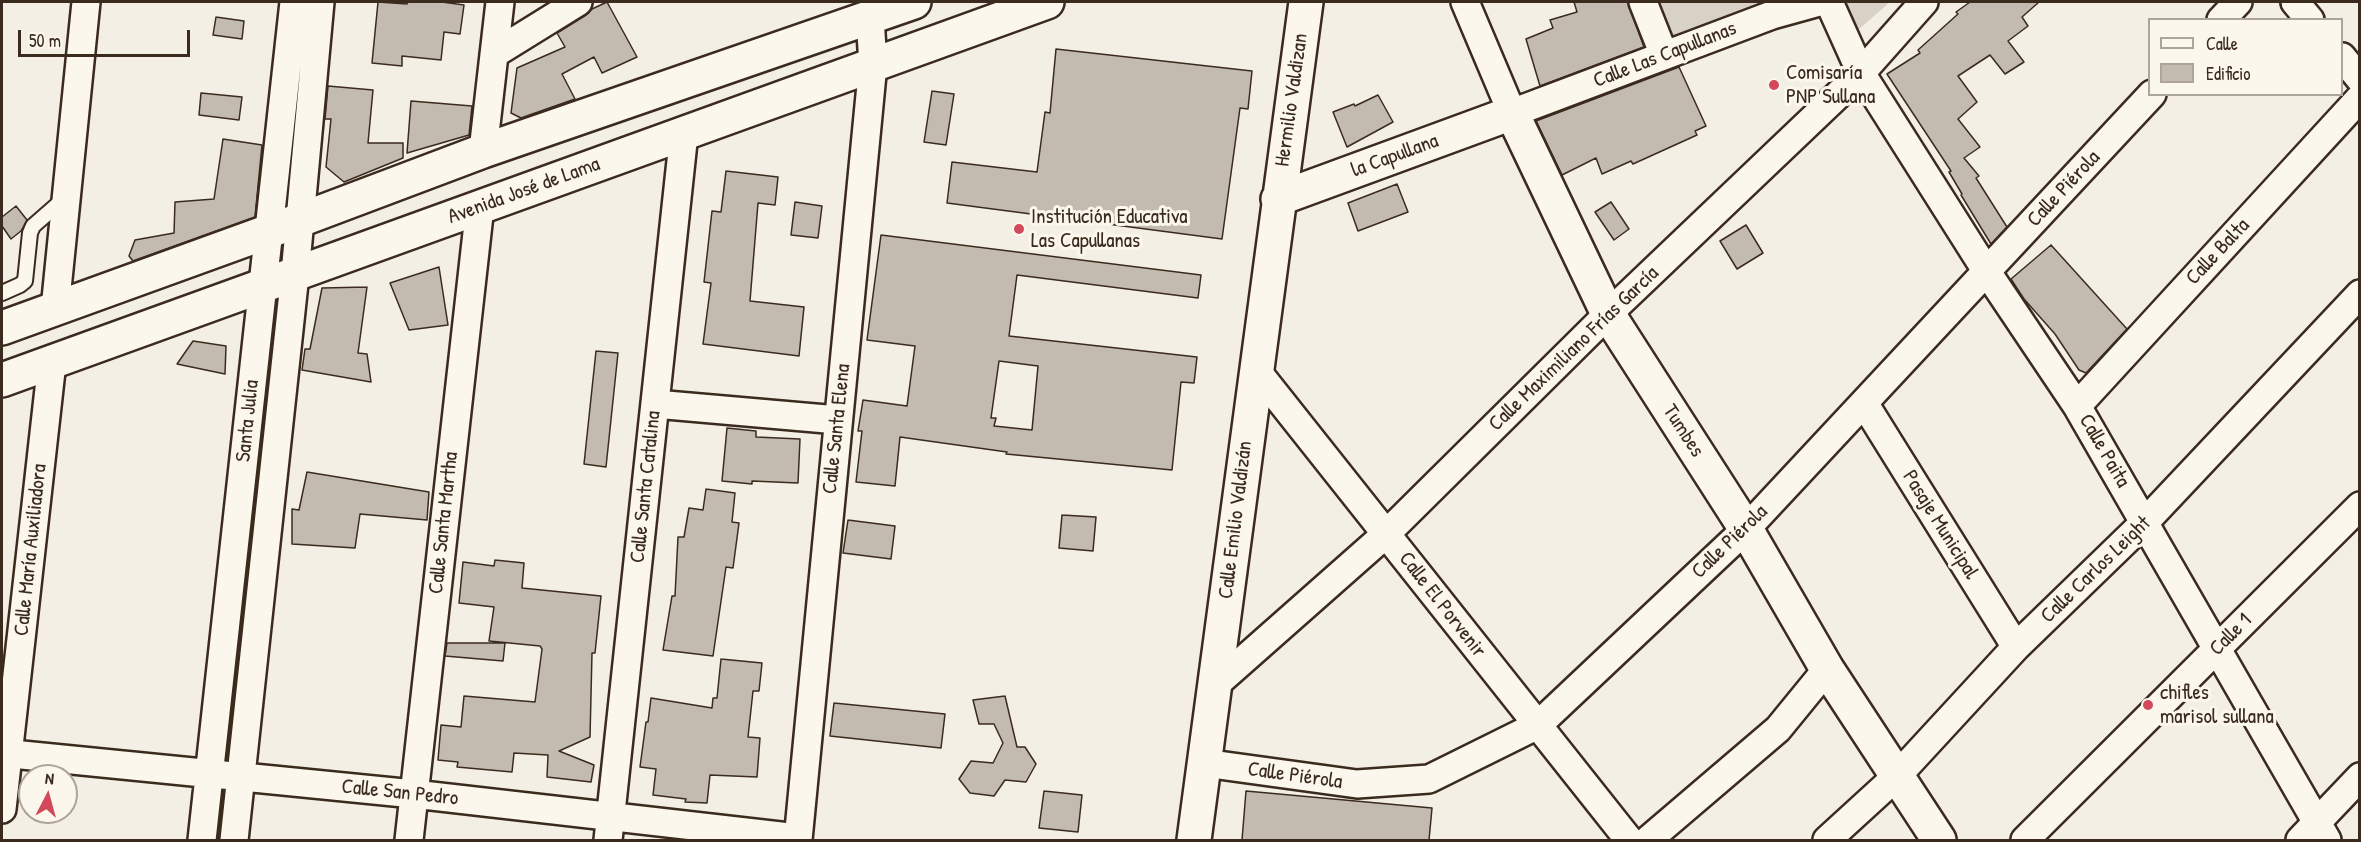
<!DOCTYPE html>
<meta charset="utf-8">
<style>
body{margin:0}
#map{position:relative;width:2361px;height:842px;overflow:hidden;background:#f3efe4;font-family:"Patrick Hand",sans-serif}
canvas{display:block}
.frame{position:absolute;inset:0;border:3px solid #3b2a1e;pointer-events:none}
.legend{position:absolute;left:2148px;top:18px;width:195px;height:78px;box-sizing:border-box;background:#fbf7ec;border:2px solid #aea59a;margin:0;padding:8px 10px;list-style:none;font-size:18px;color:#3b2a1e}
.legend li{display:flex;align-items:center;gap:12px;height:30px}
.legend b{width:30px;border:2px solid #aea59a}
.north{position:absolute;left:18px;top:764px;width:60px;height:60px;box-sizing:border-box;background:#fbf7ec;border:2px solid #aea59a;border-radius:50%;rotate:6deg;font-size:16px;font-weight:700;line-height:24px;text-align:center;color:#3b2a1e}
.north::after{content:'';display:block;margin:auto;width:21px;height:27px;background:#d1495b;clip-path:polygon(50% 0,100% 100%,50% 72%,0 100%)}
.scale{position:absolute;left:18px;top:30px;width:172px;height:27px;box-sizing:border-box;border:3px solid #3b2a1e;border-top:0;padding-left:8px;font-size:18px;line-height:21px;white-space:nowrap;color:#3b2a1e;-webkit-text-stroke:4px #fbf7ec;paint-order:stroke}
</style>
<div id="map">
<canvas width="2361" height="842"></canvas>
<div class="frame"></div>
<ul class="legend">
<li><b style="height:8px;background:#fbf7ec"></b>Calle</li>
<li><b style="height:16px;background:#c3bbb0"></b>Edificio</li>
</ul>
<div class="north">N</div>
<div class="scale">50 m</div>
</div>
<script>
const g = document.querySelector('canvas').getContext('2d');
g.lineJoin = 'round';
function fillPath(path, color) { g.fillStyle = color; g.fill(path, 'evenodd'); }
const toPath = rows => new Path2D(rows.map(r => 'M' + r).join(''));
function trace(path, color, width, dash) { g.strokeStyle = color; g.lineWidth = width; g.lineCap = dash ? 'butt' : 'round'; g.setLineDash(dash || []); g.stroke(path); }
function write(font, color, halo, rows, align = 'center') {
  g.font = font + ' "Patrick Hand",sans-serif'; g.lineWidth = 6; g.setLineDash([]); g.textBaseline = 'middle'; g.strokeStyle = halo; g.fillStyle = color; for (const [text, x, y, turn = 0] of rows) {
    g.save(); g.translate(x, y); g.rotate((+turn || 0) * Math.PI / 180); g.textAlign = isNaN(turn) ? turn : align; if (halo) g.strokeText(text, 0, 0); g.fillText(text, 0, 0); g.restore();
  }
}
const green = toPath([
 [1648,2,1761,2,1762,4,1663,42],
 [1841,2,1890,2,1858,30]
]);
const building = toPath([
 [378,2,407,4,408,2,442,2,464,5,460,34,444,32,441,60,402,56,402,66,372,63,378,2],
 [607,2,637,57,602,73,594,57,562,74,575,99,521,118,511,113,517,68,565,47,557,33,586,15,592,9,607,2],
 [1574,2,1628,2,1644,47,1540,86,1526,39,1553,28,1550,20,1577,12,1574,2],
 [1970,2,2039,2,2022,17,2028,26,2008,41,2024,62,2005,74,1990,55,1958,76,1977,102,1958,119,1980,147,1964,158,1979,176,1976,178,2007,227,1991,244,1961,195,1962,194,1949,172,1951,171,1887,74,1920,53,1918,50,1958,14,1956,12,1970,2],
 [216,17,244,21,242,39,213,35,216,17],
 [1056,49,1252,71,1248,109,1240,108,1222,239,947,203,952,162,1037,172,1045,112,1050,113,1056,49],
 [1679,67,1706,126,1695,131,1697,135,1633,164,1631,161,1602,174,1596,158,1562,175,1536,121,1679,67],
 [328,86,373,90,368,143,403,143,403,158,344,182,326,167,331,119,325,119,328,86],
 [932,91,954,94,946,145,924,142,932,91],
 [201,93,242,97,239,120,199,115,201,93],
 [1378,95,1393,122,1347,147,1333,112,1354,104,1355,106,1378,95],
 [411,101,472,106,469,135,407,153,411,101],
 [223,139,262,145,255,217,133,261,129,256,135,240,174,233,175,202,214,199,223,139],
 [726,171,778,177,775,205,758,203,750,301,804,307,799,356,703,344,711,283,704,282,712,211,721,212,726,171],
 [1397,184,1408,212,1358,231,1348,203,1397,184],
 [795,202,822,206,818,238,791,235,795,202],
 [1611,202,1629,229,1614,240,1595,212,1611,202],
 [16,206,27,220,21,231,11,239,2,226,2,217,16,206],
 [1746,225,1763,253,1737,269,1720,241,1746,225],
 [881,235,1201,275,1198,298,1017,275,1009,336,1197,357,1194,383,1181,382,1172,470,1006,454,1007,452,900,437,895,486,856,482,862,431,858,431,863,400,907,406,915,346,867,340,881,235],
 [999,361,1038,366,1032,430,994,426,996,418,991,418,999,361],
 [2051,245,2127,329,2086,373,2079,370,2055,334,2024,299,2011,279,2051,245],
 [439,267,448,325,409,330,390,283,439,267],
 [367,287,358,353,367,354,371,382,302,370,305,349,310,349,322,288,367,287],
 [193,341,226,346,225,374,177,364,193,341],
 [596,351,618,353,606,467,584,464,596,351],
 [727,428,756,431,756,437,800,439,798,483,752,481,752,484,722,481,727,428],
 [307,472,429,492,427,520,360,514,355,548,292,544,292,509,299,510,307,472],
 [706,489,735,493,732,522,739,523,733,568,726,567,713,656,663,650,672,596,675,596,678,537,684,537,689,508,703,510,706,489],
 [1062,515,1096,517,1093,551,1059,548,1062,515],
 [848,520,895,526,891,559,843,553,848,520],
 [495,560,524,563,522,588,601,596,595,653,592,653,590,737,559,751,594,765,591,782,547,777,548,755,514,753,512,772,457,767,458,762,438,760,441,725,461,727,464,696,535,702,542,649,540,646,489,641,494,607,459,603,463,562,494,566,495,560],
 [447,643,505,643,503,661,445,656,447,643],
 [721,659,762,663,759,691,753,691,748,737,760,738,757,777,710,775,707,803,685,802,686,799,653,795,656,769,640,767,646,722,648,722,651,698,712,708,713,698,717,698,721,659],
 [1005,696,1017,747,1025,747,1036,764,1026,782,1005,780,994,796,970,793,959,779,971,761,993,763,1003,743,994,724,979,724,973,700,1005,696],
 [834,703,945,714,941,748,830,736,834,703],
 [1044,791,1082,795,1078,832,1039,828,1044,791],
 [1246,791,1432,808,1429,840,1242,840,1246,791]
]);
const service = toPath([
 [2,293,20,285,25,281,30,233,33,226,65,198]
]);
const minor = toPath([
 [1465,2,1512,113,1772,15,1819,2],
 [1643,2,1664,55],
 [1829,2,1861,73,1987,272,2077,406,2327,840],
 [2295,2,2310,20],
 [2221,20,2238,2],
 [494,54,578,2],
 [2342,57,2360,79],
 [483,151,500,2],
 [55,309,86,2],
 [1256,370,1629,840],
 [1864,403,2016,647],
 [655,404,838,420],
 [2077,406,2360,98],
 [1214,686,1386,534,1608,314,1861,73,1924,2],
 [2,753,414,794,798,838],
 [1204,763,1357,784,1429,779,1538,725,1746,529,2152,94],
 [2,809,52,362],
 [202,840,294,2],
 [234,840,295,274,320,2],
 [409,840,480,206],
 [608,840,684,133],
 [798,840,873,64,870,18],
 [1648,840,1778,729,1827,669],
 [1827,840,1897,776,2016,647,2145,522,2360,294],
 [2025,840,2360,506],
 [2300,840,2360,777]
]);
const tertiary = toPath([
 [1278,199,1512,113,1608,314,1746,529,1827,669,1939,840],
 [1194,840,1306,2]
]);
const secondary = toPath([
 [2,328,300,220,483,151,914,2],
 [2,380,1047,2]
]);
const markers = [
 [1774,85,6,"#d1495b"],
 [1019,229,6,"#d1495b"],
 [2148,705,6,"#d1495b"]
];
const streetNames = [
 ["Calle Las Capullanas",1665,55,-21],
 ["Hermilio Valdizan",1292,100,-82],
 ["la Capullana",1395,156,-20],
 ["Calle Piérola",2064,189,-47],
 ["Avenida José de Lama",524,191,-20],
 ["Calle Balta",2218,252,-47],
 ["Calle Maximiliano Frías García",1574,349,-44],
 ["Santa Julia",248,421,-84],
 ["Calle Santa Elena",837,429,-84],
 ["Tumbes",1683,431,57],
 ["Calle Paita",2104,451,60],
 ["Calle Santa Catalina",646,487,-84],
 ["Calle Emilio Valdizán",1236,520,-83],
 ["Calle Santa Martha",444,523,-84],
 ["Pasaje Municipal",1940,525,58],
 ["Calle Piérola",1730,542,-44],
 ["Calle María Auxiliadora",31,550,-84],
 ["Calle Carlos Leight",2096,570,-44],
 ["Calle El Porvenir",1442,605,52],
 ["Calle 1",2231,635,-45],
 ["Calle Piérola",1295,776,8],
 ["Calle San Pedro",400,793,6]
];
const poiNames = [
 ["Comisaría",1786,73],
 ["PNP Sullana",1786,97],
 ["Institución Educativa",1031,217],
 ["Las Capullanas",1031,241],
 ["chifles",2160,693],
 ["marisol sullana",2160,717]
];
fillPath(green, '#d8d1c6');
fillPath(building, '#c3bbb0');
trace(building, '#3b2a1e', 1.5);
trace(service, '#3b2a1e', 18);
trace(minor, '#3b2a1e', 32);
trace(tertiary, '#3b2a1e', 38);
trace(secondary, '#3b2a1e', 38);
trace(service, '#fbf7ec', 14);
trace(minor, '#fbf7ec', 27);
trace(tertiary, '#fbf7ec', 33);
trace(secondary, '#fbf7ec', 33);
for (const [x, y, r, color] of markers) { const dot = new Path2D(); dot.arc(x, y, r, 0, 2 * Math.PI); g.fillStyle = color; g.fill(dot); trace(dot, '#fbf7ec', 2); }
write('21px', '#3b2a1e', '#fbf7ec', streetNames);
write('21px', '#3b2a1e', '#fbf7ec', poiNames, 'left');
</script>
